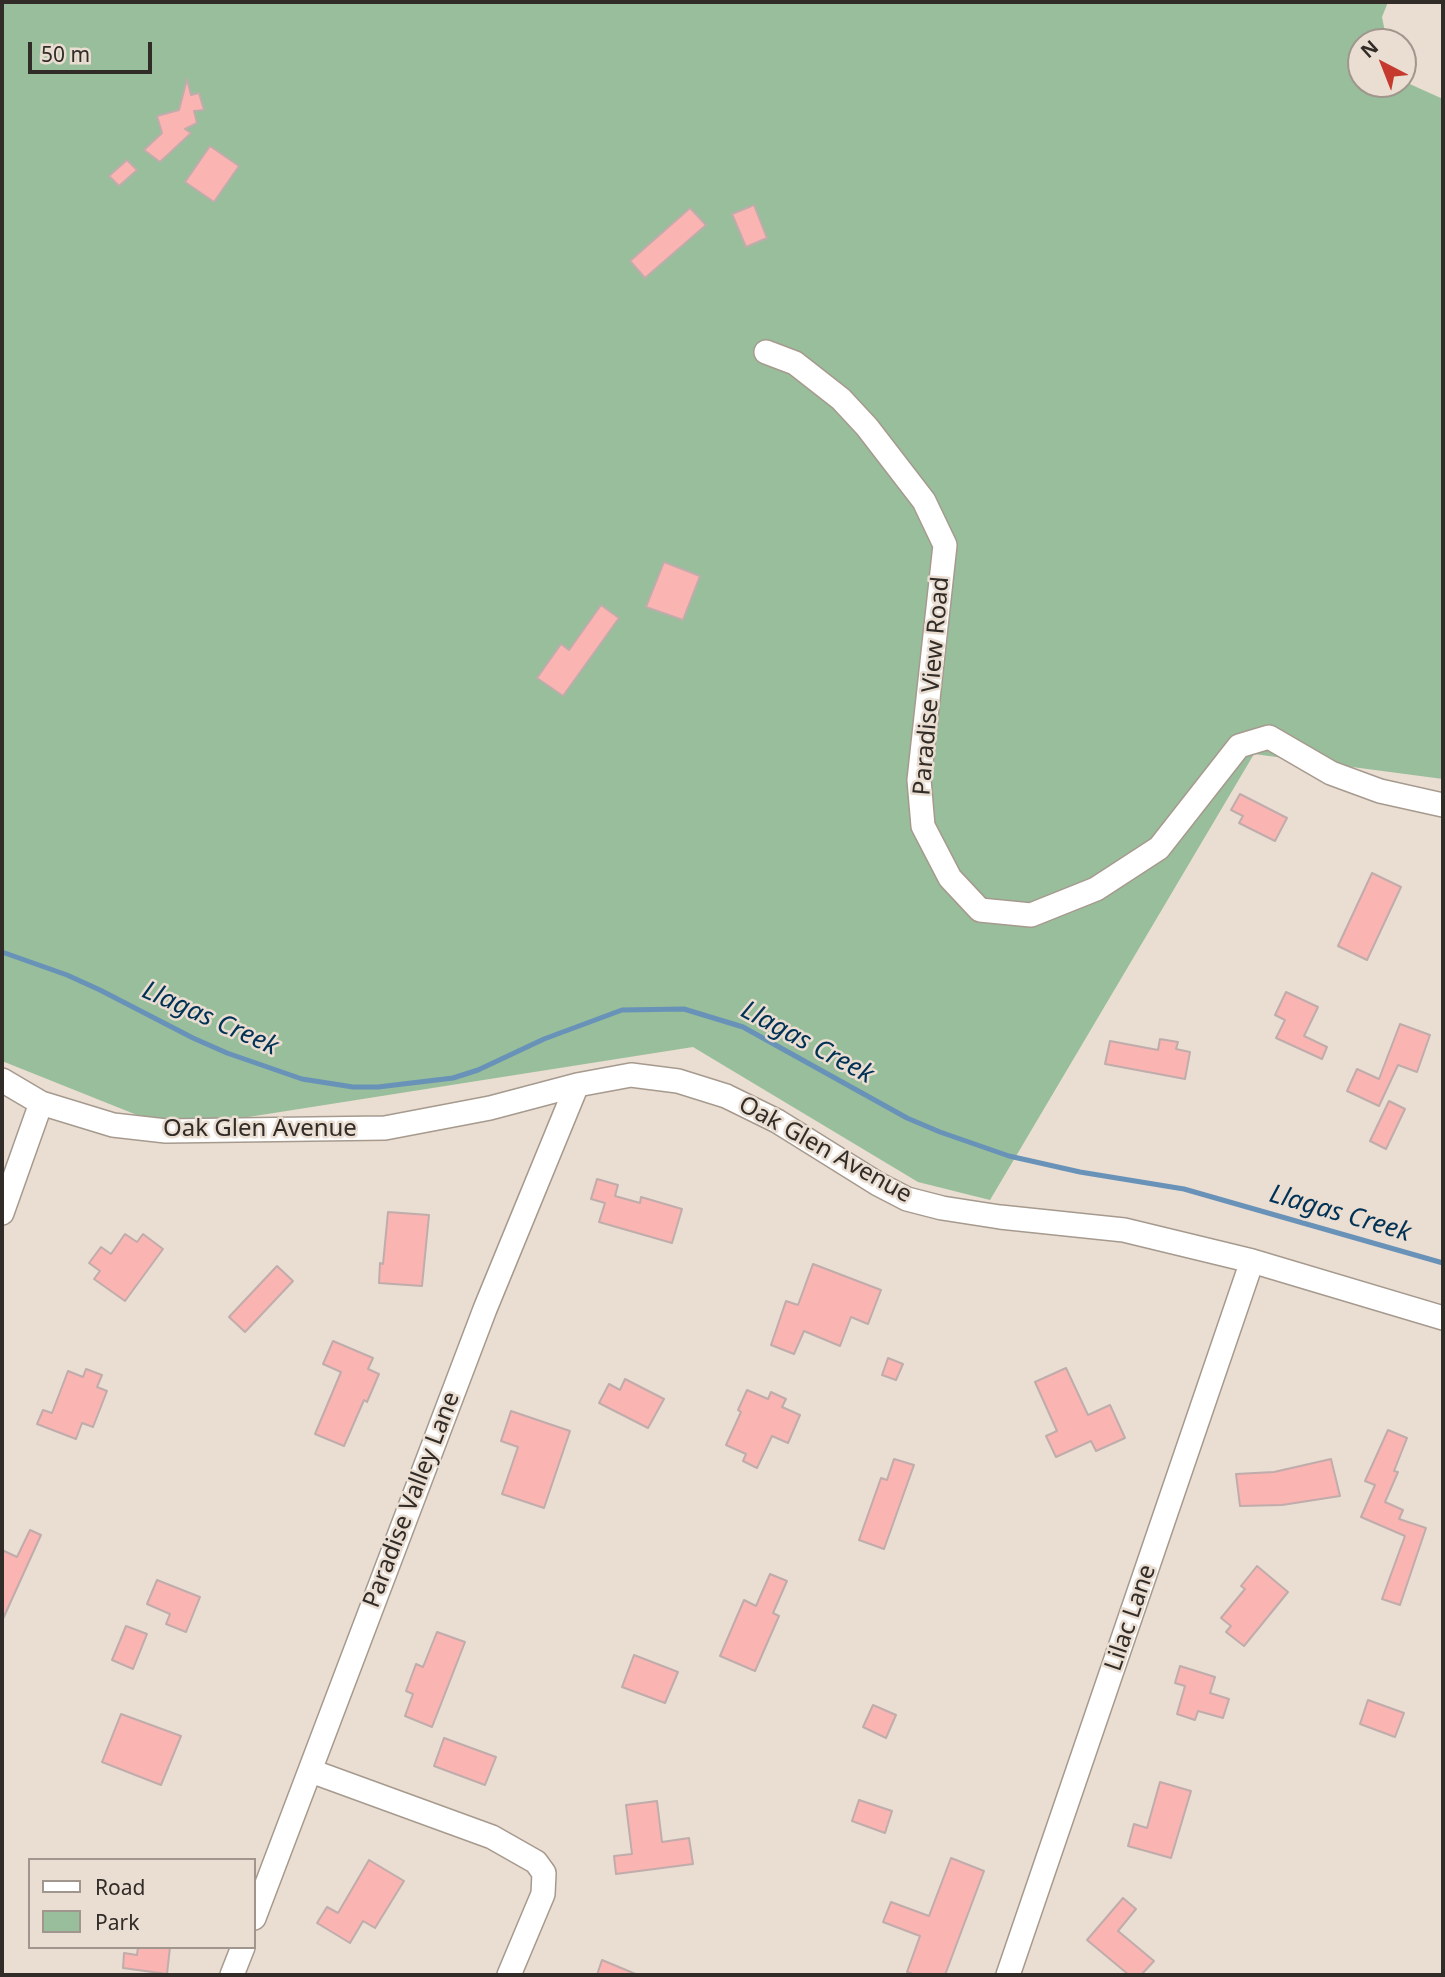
<!DOCTYPE html>
<style>
body{margin:0}
#map{position:relative;width:1445px;height:1977px;overflow:hidden;background:#eaddd1;font-family:"Noto Sans",sans-serif}
canvas{display:block}
.frame{position:absolute;inset:0;border:4px solid #312c28;pointer-events:none}
.legend{position:absolute;left:28px;top:1858px;width:228px;height:91px;box-sizing:border-box;background:#eaddd1;border:2px solid #a0968d;margin:0;padding:9px 12px;list-style:none;font-size:21px;color:#312c28}
.legend li{display:flex;align-items:center;gap:14px;height:35px}
.legend b{width:35px;border:2px solid #a0968d}
.north{position:absolute;left:1347px;top:28px;width:70px;height:70px;box-sizing:border-box;background:#eaddd1;border:2px solid #a0968d;border-radius:50%;rotate:318deg;font-size:19px;font-weight:700;line-height:28px;text-align:center;color:#312c28}
.north::after{content:'';display:block;margin:auto;width:24px;height:32px;background:#c6392e;clip-path:polygon(50% 0,100% 100%,50% 72%,0 100%)}
.scale{position:absolute;left:28px;top:42px;width:124px;height:32px;box-sizing:border-box;border:4px solid #312c28;border-top:0;padding-left:9px;font-size:21px;line-height:24px;white-space:nowrap;color:#312c28;-webkit-text-stroke:5px #eaddd1;paint-order:stroke}
</style>
<div id="map">
<canvas width="1445" height="1977"></canvas>
<div class="frame"></div>
<ul class="legend">
<li><b style="height:9px;background:#fff"></b>Road</li>
<li><b style="height:19px;background:#98be9c"></b>Park</li>
</ul>
<div class="north">N</div>
<div class="scale">50 m</div>
</div>
<script>
const g = document.querySelector('canvas').getContext('2d');
g.lineJoin = 'round';
function fillPath(path, color) { g.fillStyle = color; g.fill(path, 'evenodd'); }
const toPath = rows => new Path2D(rows.map(r => 'M' + r).join(''));
function trace(path, color, width, dash) { g.strokeStyle = color; g.lineWidth = width; g.lineCap = dash ? 'butt' : 'round'; g.setLineDash(dash || []); g.stroke(path); }
function write(font, color, halo, rows, align = 'center') {
  g.font = font + ' "Noto Sans",sans-serif'; g.lineWidth = 5; g.setLineDash([]); g.textBaseline = 'middle'; g.strokeStyle = halo; g.fillStyle = color; for (const [text, x, y, turn = 0] of rows) {
    g.save(); g.translate(x, y); g.rotate((+turn || 0) * Math.PI / 180); g.textAlign = isNaN(turn) ? turn : align; if (halo) g.strokeText(text, 0, 0); g.fillText(text, 0, 0); g.restore();
  }
}
const green = toPath([
 [2,2,1388,2,1382,17,1387,42,1361,42,1361,84,1403,84,1403,81,1443,99,1443,779,1254,754,990,1200,918,1182,693,1047,172,1129,2,1061]
]);
const stream = toPath([
 [2,952,67,975,100,990,193,1038,227,1053,302,1079,353,1087,378,1087,453,1078,478,1070,544,1039,622,1010,684,1009,743,1027,907,1118,940,1132,1009,1156,1080,1172,1184,1189,1443,1263]
]);
const building = toPath([
 [187,79,191,95,199,93,204,110,194,111,197,123,185,129,191,133,160,162,144,150,162,133,157,116,179,110,187,79],
 [210,146,239,166,214,202,185,182,210,146],
 [127,160,137,170,119,186,109,176,127,160],
 [754,205,767,238,746,247,732,214,754,205],
 [690,208,706,225,645,278,630,261,690,208],
 [664,562,700,576,683,620,646,607,664,562],
 [601,605,619,618,563,696,537,678,561,644,569,650,601,605],
 [1240,794,1287,818,1275,841,1239,823,1243,816,1231,810,1240,794],
 [1372,873,1401,887,1367,960,1338,946,1372,873],
 [1286,992,1318,1007,1304,1036,1327,1047,1322,1059,1276,1038,1285,1020,1275,1015,1286,992],
 [1400,1024,1430,1035,1417,1072,1398,1065,1379,1106,1347,1091,1357,1069,1379,1079,1400,1024],
 [1160,1039,1178,1042,1176,1049,1190,1052,1185,1079,1105,1064,1110,1041,1158,1050,1160,1039],
 [1389,1101,1405,1109,1386,1149,1370,1141,1389,1101],
 [597,1179,618,1185,615,1196,640,1203,641,1197,682,1209,672,1243,599,1222,605,1203,591,1199,597,1179],
 [388,1212,429,1215,422,1286,379,1283,380,1263,383,1264,388,1212],
 [125,1234,137,1242,143,1234,163,1249,125,1301,94,1279,100,1271,89,1263,101,1247,111,1254,125,1234],
 [813,1264,881,1290,868,1324,851,1317,840,1346,804,1331,794,1354,771,1345,786,1301,798,1305,813,1264],
 [277,1266,293,1281,245,1332,229,1317,277,1266],
 [333,1341,373,1358,368,1369,379,1374,367,1402,364,1400,344,1446,315,1434,341,1372,323,1364,333,1341],
 [888,1358,903,1364,896,1380,882,1375,888,1358],
 [1066,1368,1088,1415,1110,1405,1125,1438,1096,1451,1091,1441,1056,1457,1046,1436,1057,1431,1035,1382,1066,1368],
 [86,1369,102,1375,97,1387,107,1391,93,1427,82,1423,76,1439,37,1424,43,1410,52,1413,68,1371,83,1377,86,1369],
 [625,1379,664,1399,648,1428,599,1403,609,1384,620,1390,625,1379],
 [747,1390,768,1399,771,1392,786,1399,782,1407,800,1415,788,1443,772,1436,757,1468,743,1461,746,1454,726,1445,741,1412,738,1410,747,1390],
 [511,1411,570,1431,544,1508,502,1494,518,1447,501,1441,511,1411],
 [1388,1430,1407,1438,1394,1471,1398,1472,1385,1502,1403,1510,1399,1519,1426,1528,1400,1605,1382,1599,1405,1536,1361,1517,1375,1485,1365,1481,1388,1430],
 [894,1459,914,1465,884,1549,859,1540,881,1478,887,1480,894,1459],
 [1331,1459,1340,1496,1282,1505,1240,1506,1236,1474,1274,1472,1331,1459],
 [30,1530,41,1535,2,1621,2,1550,17,1557,30,1530],
 [1257,1566,1288,1592,1244,1646,1226,1632,1231,1626,1221,1618,1245,1589,1241,1586,1257,1566],
 [770,1574,787,1581,773,1613,779,1616,755,1671,720,1656,744,1600,756,1606,770,1574],
 [157,1580,200,1597,186,1632,166,1624,170,1614,147,1604,157,1580],
 [126,1626,147,1634,133,1669,112,1660,126,1626],
 [437,1632,465,1642,432,1727,405,1716,413,1694,406,1691,416,1664,423,1667,437,1632],
 [634,1655,678,1672,665,1703,622,1687,634,1655],
 [1180,1666,1215,1677,1210,1693,1229,1699,1223,1718,1198,1711,1195,1720,1177,1714,1185,1686,1175,1683,1180,1666],
 [1368,1700,1404,1713,1395,1737,1360,1724,1368,1700],
 [873,1705,896,1715,886,1738,863,1727,873,1705],
 [121,1714,181,1736,161,1785,102,1762,121,1714],
 [444,1738,496,1757,485,1785,434,1766,444,1738],
 [1160,1782,1191,1791,1171,1858,1128,1846,1134,1824,1147,1828,1160,1782],
 [859,1800,892,1811,885,1833,852,1821,859,1800],
 [657,1801,662,1842,689,1838,693,1864,616,1874,614,1856,632,1854,626,1805,657,1801],
 [951,1858,984,1871,945,1975,916,1975,907,1972,920,1936,883,1922,891,1902,929,1916,951,1858],
 [369,1860,404,1881,375,1928,363,1921,350,1943,317,1923,327,1907,338,1913,369,1860],
 [1123,1898,1136,1909,1118,1931,1154,1961,1141,1975,1129,1975,1087,1940,1123,1898],
 [138,1947,170,1947,167,1974,123,1968,124,1953,137,1955,138,1947],
 [602,1960,638,1975,597,1975,602,1960]
]);
const minor = toPath([
 [766,352,795,363,841,399,867,427,924,501,945,545,919,780,923,826,950,878,980,910,1031,915,1096,889,1159,848,1239,746,1269,737,1331,773,1380,791,1443,805],
 [2,1080,41,1103,113,1125,166,1131,385,1128,490,1108,577,1085,631,1075,678,1081,726,1096,777,1121,878,1184,907,1199,942,1208,1000,1217,1124,1230,1252,1261,1443,1318],
 [2,1213,41,1103],
 [311,1771,492,1837,536,1862,544,1873,543,1894,509,1975],
 [254,1918,485,1309,577,1085],
 [232,1975,243,1947],
 [1008,1975,1252,1261]
]);
const streetNames = [
 ["Paradise View Road",932,686,-85],
 ["Oak Glen Avenue",260,1129],
 ["Oak Glen Avenue",825,1150,29],
 ["Paradise Valley Lane",412,1500,-69],
 ["Lilac Lane",1131,1618,-71]
];
const waterNames = [
 ["Llagas Creek",210,1019,24],
 ["Llagas Creek",807,1043,28],
 ["Llagas Creek",1340,1214,16]
];
fillPath(green, '#98be9c');
trace(stream, '#6892b8', 5);
fillPath(building, '#fab4b2');
trace(building, '#bfacab', 2);
trace(minor, '#a69a8e', 26);
trace(minor, '#fff', 23);
write('24px', '#312c28', '#eaddd1', streetNames);
write('italic 26px', '#013255', '#eaddd1', waterNames);
</script>
